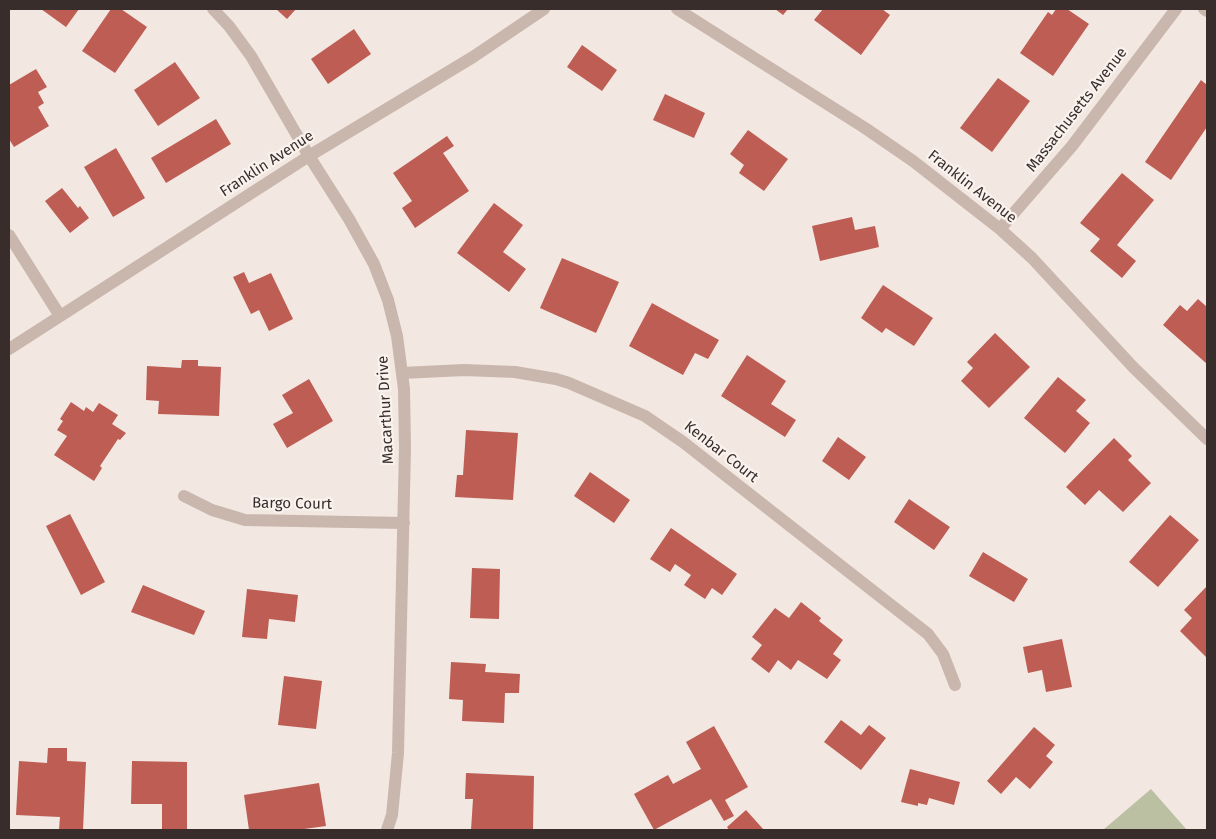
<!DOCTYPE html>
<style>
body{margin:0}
#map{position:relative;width:1216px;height:839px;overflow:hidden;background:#f2e7e1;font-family:"Fira Sans",sans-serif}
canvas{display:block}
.frame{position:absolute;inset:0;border:10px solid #382d2b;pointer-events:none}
</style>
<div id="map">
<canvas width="1216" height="839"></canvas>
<div class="frame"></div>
</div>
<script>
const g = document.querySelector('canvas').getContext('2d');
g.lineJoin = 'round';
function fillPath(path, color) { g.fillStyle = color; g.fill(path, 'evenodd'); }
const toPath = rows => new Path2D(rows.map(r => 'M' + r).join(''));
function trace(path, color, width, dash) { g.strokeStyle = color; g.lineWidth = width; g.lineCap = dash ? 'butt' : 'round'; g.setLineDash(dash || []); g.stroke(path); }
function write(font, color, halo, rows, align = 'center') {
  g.font = font + ' "Fira Sans",sans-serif'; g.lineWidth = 4.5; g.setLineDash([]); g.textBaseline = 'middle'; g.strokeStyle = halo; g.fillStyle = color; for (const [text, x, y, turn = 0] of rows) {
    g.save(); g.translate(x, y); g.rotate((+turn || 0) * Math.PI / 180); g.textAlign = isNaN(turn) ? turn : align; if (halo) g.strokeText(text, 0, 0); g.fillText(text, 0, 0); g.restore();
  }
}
const green = toPath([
 [1151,789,1187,830,1103,830]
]);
const building = toPath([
 [41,9,79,9,66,27],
 [111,9,121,9,147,27,115,73,82,51],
 [276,9,296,9,287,19],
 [775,9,788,9,783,15],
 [823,9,882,9,890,15,861,55,814,20],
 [1056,9,1067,9,1089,24,1053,76,1020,53,1048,12,1052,15],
 [354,29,371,54,328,84,311,59],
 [582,45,617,70,602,91,567,67],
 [175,62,200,98,158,126,134,90],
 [36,69,47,87,38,92,44,103,38,107,49,126,14,147,9,139,9,85],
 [998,78,1030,101,992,152,960,128],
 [1201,80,1207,85,1207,127,1171,180,1145,162],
 [665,94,705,113,694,138,653,120],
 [216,119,231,144,166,183,151,158],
 [748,130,788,159,764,191,739,173,744,165,730,154],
 [447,136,454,146,443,153,469,191,415,228,402,208,412,201,393,173],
 [116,148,145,198,113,217,84,167],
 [1122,173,1154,200,1117,245,1136,261,1122,278,1090,251,1100,239,1080,223],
 [62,188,78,208,80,206,89,218,70,233,45,201],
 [494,203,523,225,503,252,526,269,509,292,457,253],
 [852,217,855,230,875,226,879,247,820,261,812,226],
 [562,258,619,282,596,333,540,308],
 [244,272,249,283,271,273,293,319,269,331,259,310,251,314,233,277],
 [883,285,933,318,914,346,886,328,882,333,861,318],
 [1198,299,1207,307,1207,364,1163,325,1180,305,1187,311],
 [652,303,719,340,708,359,695,353,683,375,629,346],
 [995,333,1030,367,989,408,961,381,973,368,967,362],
 [747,355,786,381,771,404,796,420,785,437,721,396],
 [182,360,198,360,198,366,221,367,219,416,158,414,159,401,146,400,147,366,181,368],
 [1058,377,1086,400,1076,411,1090,423,1065,453,1024,418],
 [309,379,333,421,287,448,273,424,293,413,282,395],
 [71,402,84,411,86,407,93,412,99,403,118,415,112,424,126,433,120,440,118,439,100,466,102,468,94,481,54,455,67,436,57,430,63,421,60,419],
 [466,430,518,433,513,500,455,497,457,475,463,475],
 [838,437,866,457,849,480,822,461],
 [1114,438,1132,456,1128,460,1151,483,1123,512,1099,490,1085,505,1066,487],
 [590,472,630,500,614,523,574,496],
 [909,499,950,527,934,550,894,522],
 [70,514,105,582,81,595,46,526],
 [1170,515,1199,540,1158,587,1129,562],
 [671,528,737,574,722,595,712,588,705,599,684,585,691,575,675,564,670,572,650,559],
 [983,552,1028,579,1014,602,969,576],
 [472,568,500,569,499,619,470,618],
 [143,585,205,611,194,635,131,612],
 [1207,586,1207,658,1180,631,1192,618,1184,610],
 [247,589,298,595,295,622,269,619,267,639,242,637],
 [801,602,821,618,819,621,843,640,833,654,841,660,827,679,798,660,791,670,778,660,769,673,751,659,762,645,752,637,775,608,789,618],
 [1062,639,1072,687,1046,692,1042,670,1028,673,1023,647],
 [451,662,486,664,485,672,520,674,519,693,505,693,504,723,462,721,463,700,449,699],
 [284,676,322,681,316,729,278,725],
 [841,720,861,735,869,725,886,738,861,770,824,742],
 [714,726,748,787,725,800,734,816,724,821,711,799,654,830,634,794,668,775,673,784,701,769,686,742],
 [1034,727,1055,745,1046,756,1053,762,1030,789,1016,777,1001,794,987,781],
 [48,748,67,748,67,761,86,762,83,830,59,830,60,817,16,815,19,761,47,763],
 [132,761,187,762,187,830,162,830,162,804,131,804],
 [910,769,960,782,954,805,929,798,927,805,918,803,918,806,901,802],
 [466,773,534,776,533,830,471,830,473,799,465,799],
 [319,783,326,826,297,830,249,830,244,795],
 [746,810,764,830,729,830,727,827]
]);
const minor = toPath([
 [213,9,229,26,251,56,309,156,349,219,374,264,388,300,397,336,404,389,405,448,398,753,392,815,387,830],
 [677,9,865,128,913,161,1000,229,1032,258,1133,367,1207,439],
 [1204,9,1207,11],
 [1000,229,1072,146,1176,9],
 [9,235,60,316],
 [9,349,309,156,473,57,544,9],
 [402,373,464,370,515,372,556,379,569,383,645,416,683,442,928,634,943,654,955,685],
 [184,496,212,510,245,520,404,523]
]);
const streetNames = [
 ["Massachusetts Avenue",1077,110,-52],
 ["Franklin Avenue",267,164,-33],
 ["Franklin Avenue",972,187,38],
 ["Macarthur Drive",386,410,-93],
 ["Kenbar Court",721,452,38],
 ["Bargo Court",292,504,1]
];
fillPath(green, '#bbc0a2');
fillPath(building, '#bd5d54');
trace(minor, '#c9b6ad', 12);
write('15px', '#382d2b', '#f9f2ed', streetNames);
</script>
